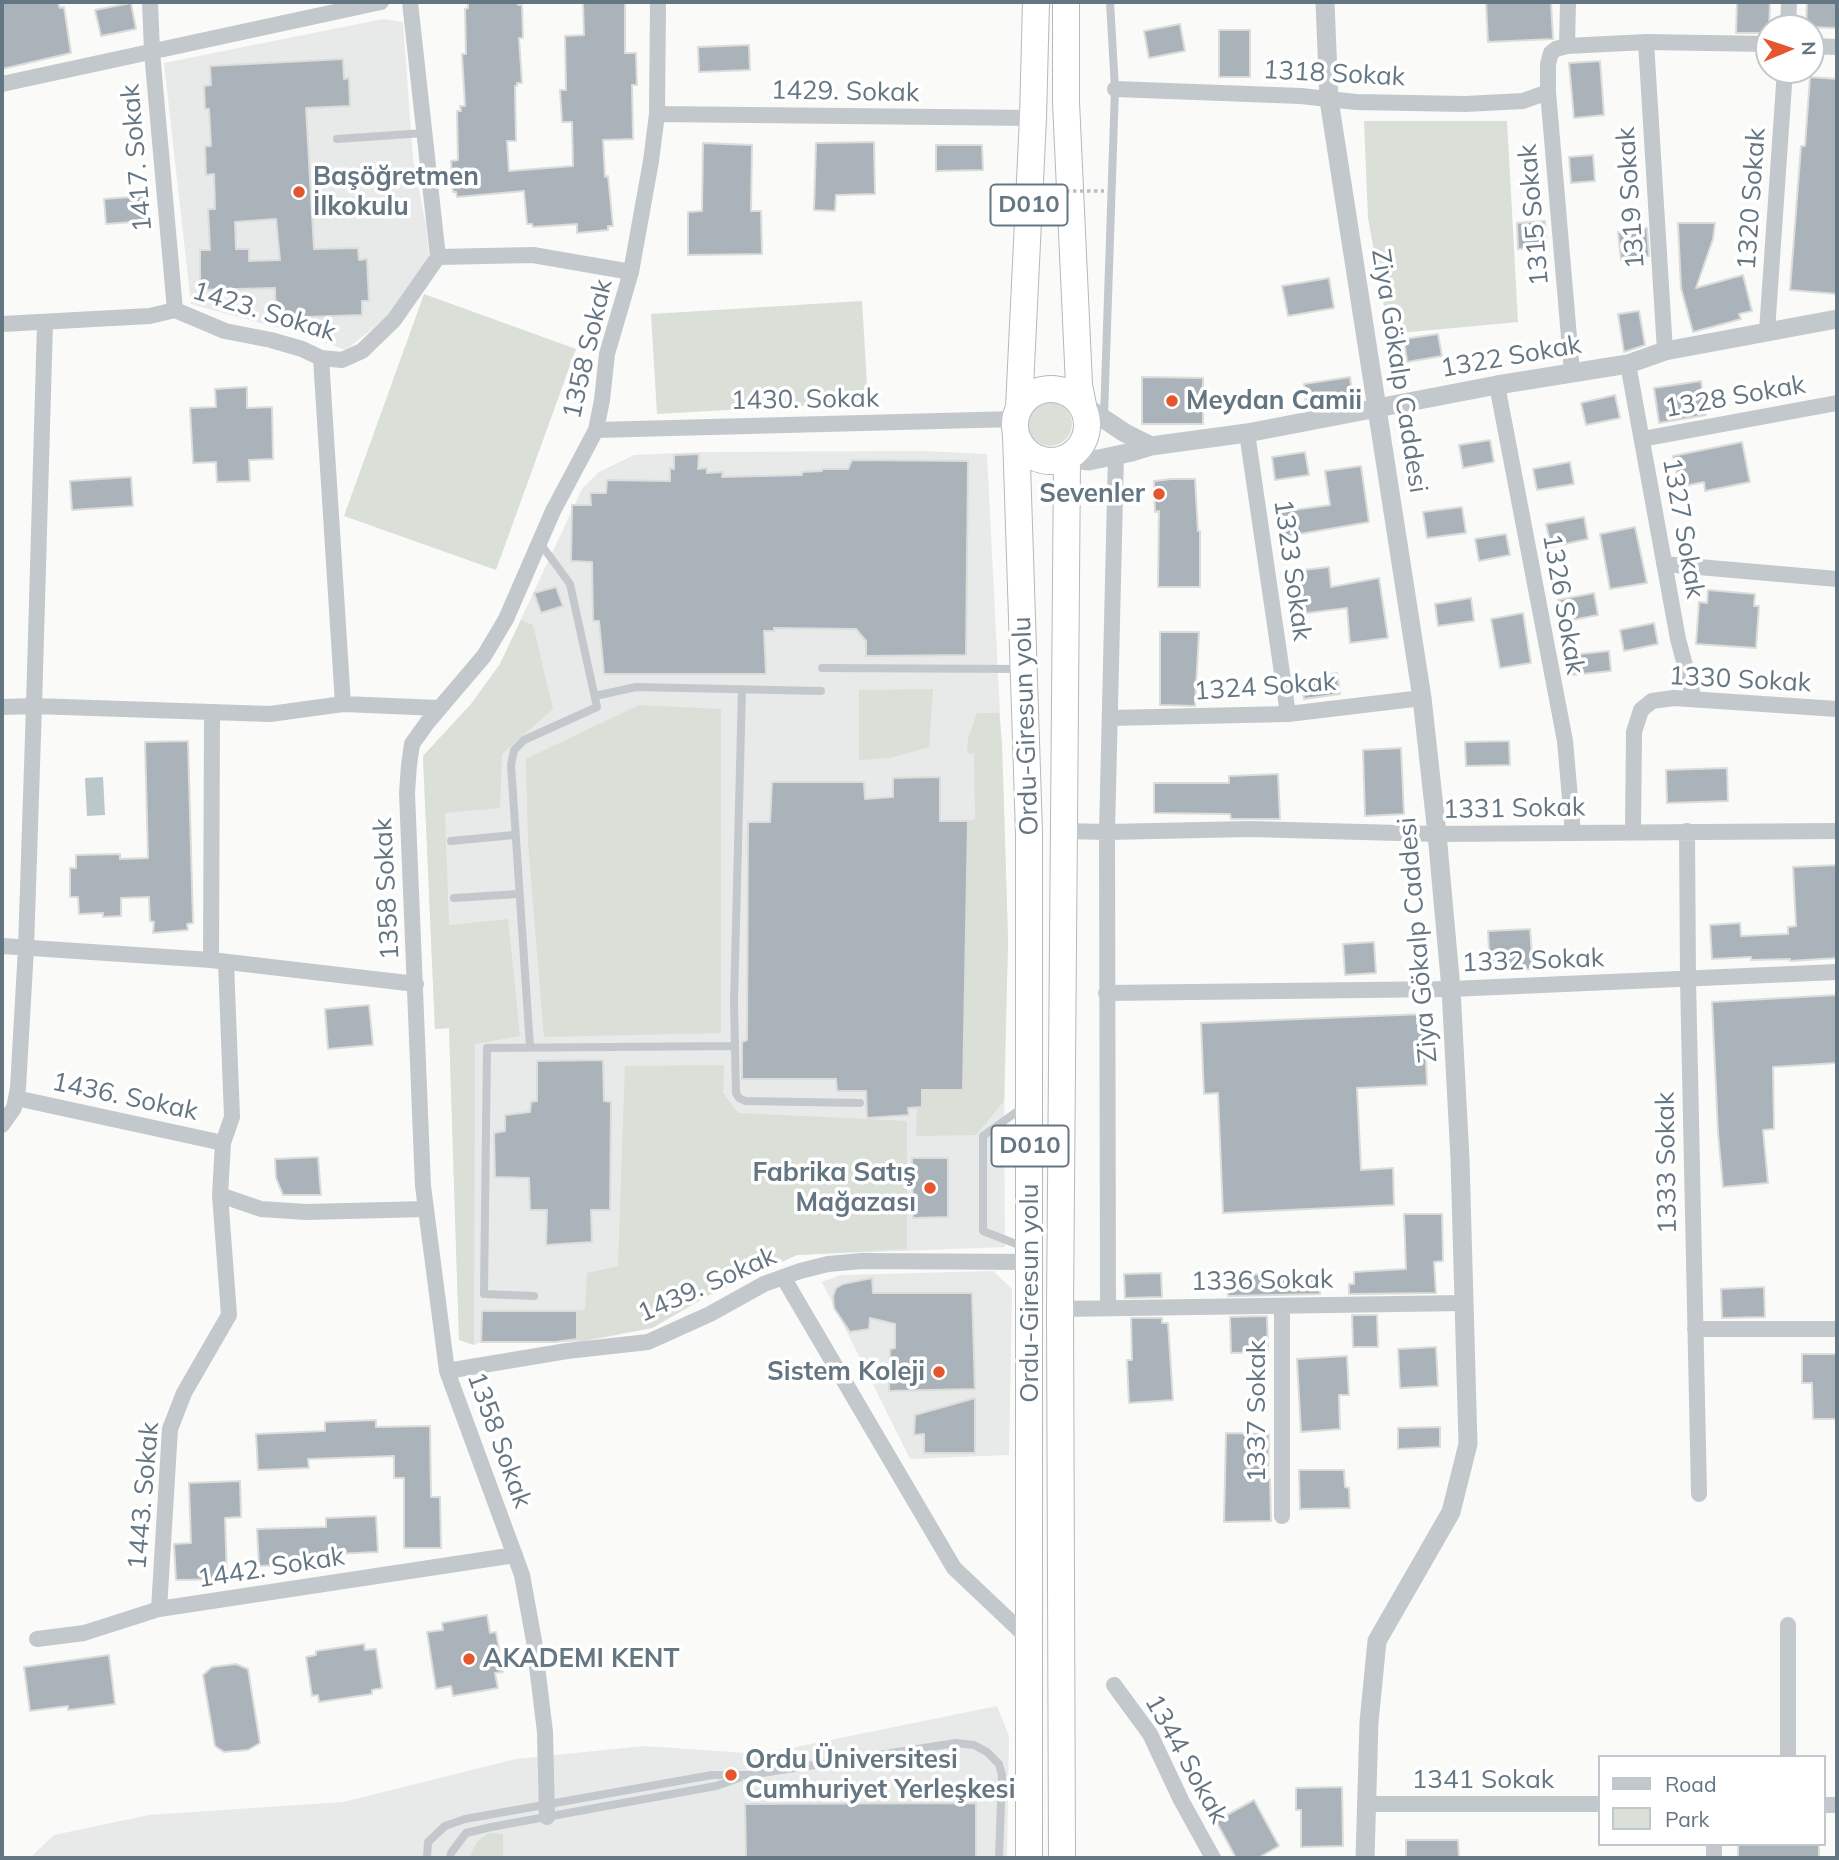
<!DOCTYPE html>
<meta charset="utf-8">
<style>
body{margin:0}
#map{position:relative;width:1839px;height:1860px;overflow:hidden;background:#fafaf8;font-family:Mulish,sans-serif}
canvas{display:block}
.frame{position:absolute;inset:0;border:4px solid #657683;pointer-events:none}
.legend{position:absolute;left:1598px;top:1755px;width:228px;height:91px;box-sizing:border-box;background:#fff;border:2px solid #c1c8cd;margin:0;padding:9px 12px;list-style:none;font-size:21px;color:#657683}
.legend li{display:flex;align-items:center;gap:14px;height:35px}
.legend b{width:35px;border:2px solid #c1c8cd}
.north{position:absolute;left:1755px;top:14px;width:70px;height:70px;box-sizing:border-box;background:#fff;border:2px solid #c1c8cd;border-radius:50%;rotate:88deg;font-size:19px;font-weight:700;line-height:28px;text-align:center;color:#657683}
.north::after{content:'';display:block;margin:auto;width:24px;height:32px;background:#e4572e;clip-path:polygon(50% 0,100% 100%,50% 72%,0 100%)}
</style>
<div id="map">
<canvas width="1839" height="1860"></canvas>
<div class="frame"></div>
<ul class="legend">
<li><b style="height:9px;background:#c3c8cc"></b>Road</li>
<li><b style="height:19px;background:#dadfd7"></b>Park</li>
</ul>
<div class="north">N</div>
</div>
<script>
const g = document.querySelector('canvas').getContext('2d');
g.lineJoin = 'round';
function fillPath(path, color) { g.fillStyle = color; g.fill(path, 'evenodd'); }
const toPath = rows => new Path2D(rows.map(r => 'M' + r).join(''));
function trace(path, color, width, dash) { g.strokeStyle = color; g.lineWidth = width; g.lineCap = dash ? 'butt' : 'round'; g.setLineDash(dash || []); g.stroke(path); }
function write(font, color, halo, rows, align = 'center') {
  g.font = font + ' Mulish,sans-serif'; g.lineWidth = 7; g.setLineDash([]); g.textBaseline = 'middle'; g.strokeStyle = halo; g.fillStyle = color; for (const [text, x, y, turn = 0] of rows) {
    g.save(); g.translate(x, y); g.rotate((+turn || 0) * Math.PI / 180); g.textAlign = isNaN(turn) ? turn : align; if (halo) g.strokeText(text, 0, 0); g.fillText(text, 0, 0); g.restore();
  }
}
const built = toPath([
 [383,19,403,22,413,158,426,226,429,256,388,316,346,350,305,335,191,304,164,63],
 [924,451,987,454,1003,774,1008,940,1004,1121,1005,1247,797,1255,711,1294,652,1328,581,1342,481,1342,474,1345,459,1340,449,1028,435,1029,423,756,471,704,500,664,582,489,599,472,634,455,703,452],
 [993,1271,1012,1289,1009,1455,910,1459,822,1282,841,1275],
 [997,1706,1009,1736,1007,1858,30,1858,54,1835,149,1815,343,1802,516,1759,644,1746,762,1754]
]);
const green = toPath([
 [1364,121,1507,121,1518,322,1389,334,1368,218],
 [424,294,576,349,496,570,344,516],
 [862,301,868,402,657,414,651,314],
 '1028 424a22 22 0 1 1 44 0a22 22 0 1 1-44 0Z',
 [521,620,533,625,553,709,502,754,500,808,445,813,449,925,508,919,520,1036,475,1044,474,1345,459,1340,449,1028,435,1029,423,756,471,704,500,664],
 [933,689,929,747,890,758,859,760,859,690],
 [639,705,721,709,721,1033,544,1037,528,843,526,759],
 [977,713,999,713,1002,743,1008,940,1004,1101,976,1135,916,1136,917,1107,922,1107,922,1090,963,1089,968,821,975,819,974,754,967,753,968,738],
 [724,1065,723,1093,738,1113,907,1121,907,1249,797,1255,711,1294,652,1328,577,1342,577,1311,585,1309,587,1273,618,1266,625,1066],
 [489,1833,503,1834,503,1858,469,1858,477,1842]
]);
const water = toPath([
 [103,777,105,815,87,816,85,778]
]);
const building = toPath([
 [2,2,58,2,60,8,64,7,71,53,2,69,2,2],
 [517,2,518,5,522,5,523,38,519,38,522,83,517,83,517,86,515,86,516,141,507,141,509,171,573,166,572,122,562,122,560,90,566,90,565,36,584,35,583,2,625,2,625,53,636,53,637,85,632,85,633,139,603,140,605,177,608,176,613,226,608,226,608,230,577,233,577,224,533,227,532,224,527,224,524,191,457,197,456,192,453,192,451,161,458,160,457,111,461,111,460,106,465,106,462,54,466,54,465,9,468,8,468,3,517,2],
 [1551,2,1553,39,1488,42,1486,3,1551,2],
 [1737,2,1770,2,1769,33,1736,33,1737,2],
 [1807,2,1837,2,1837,28,1806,27,1807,2],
 [131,3,136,29,101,36,95,10,131,3],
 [1180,24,1185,51,1149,58,1144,31,1180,24],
 [1219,30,1250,30,1250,77,1219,77,1219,30],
 [749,45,750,70,699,72,698,47,749,45],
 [343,59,344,79,349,78,350,106,306,108,314,249,358,248,359,260,367,259,369,301,362,301,362,315,276,318,275,288,200,290,200,250,210,250,208,209,215,209,214,174,206,175,205,146,211,146,209,109,205,109,204,86,211,85,210,66,343,59],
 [276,219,280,260,249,261,249,249,236,249,235,222,276,219],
 [1600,61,1604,115,1574,118,1569,63,1600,61],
 [1810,77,1837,79,1837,294,1790,290,1801,146,1805,146,1810,77],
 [874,142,875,194,836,195,835,211,814,210,816,143,874,142],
 [703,143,752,145,751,211,761,211,762,254,688,255,688,212,702,211,703,143],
 [936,145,982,145,983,170,936,171,936,145],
 [1593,155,1595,181,1571,183,1569,157,1593,155],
 [144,196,146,221,106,224,104,199,144,196],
 [1545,221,1547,247,1518,249,1517,223,1545,221],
 [1678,223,1715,223,1713,239,1696,288,1743,275,1752,311,1739,314,1741,319,1693,332,1681,288,1678,223],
 [1647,228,1649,256,1621,260,1618,232,1647,228],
 [1329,278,1334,308,1288,316,1282,286,1329,278],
 [1639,311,1645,345,1624,352,1618,314,1639,311],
 [1438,334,1442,356,1407,362,1404,339,1438,334],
 [1142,377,1203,378,1203,424,1142,424,1142,377],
 [1350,377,1353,398,1306,405,1304,384,1350,377],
 [1701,381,1706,415,1659,423,1654,388,1701,381],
 [247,387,247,408,272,407,273,459,249,460,250,481,217,482,216,462,193,463,190,408,216,407,215,389,247,387],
 [1615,395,1620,418,1586,425,1581,403,1615,395],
 [1490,440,1494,462,1463,468,1459,445,1490,440],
 [1742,442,1750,482,1705,491,1704,482,1680,487,1673,456,1742,442],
 [1305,452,1309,475,1275,480,1272,457,1305,452],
 [699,454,698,469,707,468,707,473,723,472,722,477,802,475,802,472,822,471,822,469,848,469,852,460,968,461,966,655,866,656,866,641,856,629,774,628,774,631,764,631,766,674,604,674,599,621,593,621,592,562,571,561,572,505,591,505,590,493,606,493,607,480,670,481,670,468,674,469,674,455,699,454],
 [1570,462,1574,484,1537,490,1533,469,1570,462],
 [1361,466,1369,522,1282,537,1279,512,1330,505,1325,471,1361,466],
 [131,477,133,506,72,510,70,481,131,477],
 [1171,479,1195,479,1198,531,1200,531,1200,587,1158,587,1159,511,1155,512,1154,481,1171,479],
 [1462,507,1466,533,1427,538,1423,512,1462,507],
 [1584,517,1588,539,1551,547,1546,524,1584,517],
 [1635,527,1647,583,1610,589,1600,534,1635,527],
 [1506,534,1510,555,1479,561,1475,539,1506,534],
 [1329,567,1331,587,1379,578,1388,638,1350,643,1347,608,1299,614,1295,571,1329,567],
 [556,587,563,606,541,613,534,593,556,587],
 [1708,590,1755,594,1754,606,1759,606,1756,648,1696,644,1699,602,1707,603,1708,590],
 [1594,593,1598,615,1562,622,1558,600,1594,593],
 [1471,598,1474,621,1438,626,1435,604,1471,598],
 [1523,613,1531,663,1500,668,1491,619,1523,613],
 [1654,623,1658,644,1624,651,1620,630,1654,623],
 [1160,632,1199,632,1195,706,1160,705,1160,632],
 [1609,651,1611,671,1572,675,1571,655,1609,651],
 [1337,673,1340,694,1304,699,1301,679,1337,673],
 [188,741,193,923,187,924,188,930,153,933,154,922,150,921,149,897,121,898,121,916,103,917,103,913,79,914,78,897,70,897,70,868,76,868,76,855,120,854,120,859,148,858,145,742,188,741],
 [1509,741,1510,765,1466,766,1465,742,1509,741],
 [1401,748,1404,814,1365,816,1363,750,1401,748],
 [1727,768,1728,801,1667,803,1666,770,1727,768],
 [1278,774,1280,819,1231,819,1230,814,1154,813,1154,783,1229,783,1229,776,1278,774],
 [940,777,940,821,968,821,963,1090,922,1090,922,1107,908,1108,909,1115,867,1118,866,1091,837,1091,836,1079,742,1079,742,1042,747,1040,748,822,770,822,772,782,864,782,865,799,893,797,893,778,940,777],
 [1837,865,1837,958,1790,961,1790,959,1751,960,1751,957,1712,959,1710,925,1740,923,1741,936,1788,934,1788,927,1796,926,1793,867,1837,865],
 [1530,929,1533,969,1490,971,1488,931,1530,929],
 [1374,942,1376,973,1345,975,1343,944,1374,942],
 [1837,995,1837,1063,1773,1067,1774,1129,1763,1130,1768,1183,1723,1187,1718,1132,1712,1002,1837,995],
 [369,1005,373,1045,328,1049,325,1009,369,1005],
 [1424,1014,1427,1085,1357,1088,1361,1170,1393,1168,1394,1205,1223,1213,1218,1093,1204,1094,1201,1023,1424,1014],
 [603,1060,604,1101,611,1102,610,1210,591,1210,592,1242,546,1245,547,1210,530,1210,529,1178,495,1177,494,1133,505,1131,505,1115,530,1112,531,1102,537,1101,537,1061,603,1060],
 [318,1157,321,1195,283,1195,276,1178,275,1159,318,1157],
 [912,1158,948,1158,948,1217,913,1218,912,1158],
 [1404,1214,1442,1214,1443,1261,1434,1262,1436,1293,1349,1294,1349,1284,1354,1284,1354,1272,1406,1269,1404,1214],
 [1318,1272,1320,1294,1228,1296,1227,1275,1262,1274,1262,1278,1318,1272],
 [1161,1273,1162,1297,1125,1298,1124,1274,1161,1273],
 [872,1278,873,1293,972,1293,975,1389,889,1391,890,1349,895,1348,895,1324,870,1318,869,1329,850,1332,834,1308,833,1296,836,1288,843,1284,872,1278],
 [1764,1287,1765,1317,1722,1318,1721,1289,1764,1287],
 [482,1311,577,1311,577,1339,555,1342,481,1342,482,1311],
 [1352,1315,1377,1315,1378,1347,1353,1347,1352,1315],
 [1267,1316,1268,1352,1231,1353,1230,1317,1267,1316],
 [1131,1318,1162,1318,1162,1323,1168,1323,1173,1400,1129,1403,1127,1360,1132,1360,1131,1318],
 [1436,1347,1438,1386,1400,1388,1398,1349,1436,1347],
 [1802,1354,1837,1354,1837,1419,1813,1419,1812,1383,1802,1383,1802,1354],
 [1347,1356,1349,1395,1339,1395,1340,1429,1301,1432,1297,1359,1347,1356],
 [975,1398,975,1453,924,1453,924,1434,914,1435,915,1415,975,1398],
 [376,1420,376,1427,430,1426,431,1497,440,1497,441,1548,404,1548,404,1478,394,1478,394,1456,308,1459,309,1468,258,1470,256,1434,325,1431,325,1422,376,1420],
 [1440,1427,1440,1447,1398,1449,1398,1428,1440,1427],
 [1226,1433,1269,1434,1268,1479,1270,1479,1271,1521,1224,1522,1226,1433],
 [1299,1470,1344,1470,1345,1487,1349,1488,1350,1508,1300,1509,1299,1470],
 [240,1481,241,1517,225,1518,227,1579,176,1580,174,1544,191,1543,189,1483,240,1481],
 [376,1516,378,1552,310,1555,310,1564,259,1566,257,1529,326,1527,326,1518,376,1516],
 [487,1615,490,1633,496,1632,503,1672,495,1673,498,1688,453,1696,451,1686,436,1689,427,1632,443,1630,442,1623,487,1615],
 [364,1644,365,1650,376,1649,382,1688,372,1690,372,1694,319,1702,318,1695,312,1696,306,1657,316,1655,316,1651,364,1644],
 [109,1655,115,1704,68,1710,68,1706,30,1711,24,1667,109,1655],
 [236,1664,248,1669,260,1743,248,1750,224,1752,215,1746,203,1675,212,1667,236,1664],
 [1342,1787,1343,1846,1301,1847,1301,1810,1296,1810,1296,1788,1342,1787],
 [1254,1800,1279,1846,1258,1858,1236,1858,1216,1821,1254,1800],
 [976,1803,976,1858,746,1858,745,1804,976,1803],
 [1406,1840,1458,1840,1459,1858,1406,1858,1406,1840],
 [1738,1844,1819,1844,1819,1858,1738,1858,1738,1844]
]);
const service = toPath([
 [337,139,424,133],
 [1104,416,1115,89,1110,2],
 [822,668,1021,669],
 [742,689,734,1002,736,1093,739,1098,745,1101,860,1103],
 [595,696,636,687,821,691],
 [451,841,514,835],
 [454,898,518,894],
 [530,1047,511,765,514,750,524,740,597,707,570,584,540,543],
 [1022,1108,983,1136,983,1231,1024,1247],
 [534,1296,484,1294,487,1048,734,1046],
 [427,1858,428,1842,445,1826,465,1819,712,1775,749,1775,956,1743,974,1745,987,1752,999,1764,1002,1775,999,1858],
 [450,1858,451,1853,466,1833,491,1827,716,1786,739,1778]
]);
const minor = toPath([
 [150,2,152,52,175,310],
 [410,2,438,257],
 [1788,28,1789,2],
 [1646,42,1665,351],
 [1567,46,1568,2],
 [1811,46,1837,47],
 [2,84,381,2],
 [1115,89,1301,96,1356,102,1465,104,1523,101,1548,92],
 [657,114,1033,118],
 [45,323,34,706,270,714,343,704,439,708],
 [2,324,150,316,175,310,225,331,271,340,302,349,321,358,342,360,362,351,394,320,438,257,533,255,631,272],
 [1767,331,1785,70],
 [321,358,343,704],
 [1628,364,1678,639,1694,699],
 [1572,372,1548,92,1548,64,1551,53,1556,49,1567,46,1646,42,1769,44],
 [1497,385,1565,741,1573,833],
 [596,430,1015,419],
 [1247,433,1288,714],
 [1642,439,1837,403],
 [1664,564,1837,579],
 [2,707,34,706,26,948,18,1088,14,1108,2,1125],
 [1110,718,1288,714,1422,698],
 [1065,831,1107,832,1250,829,1437,834,1837,831],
 [1633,831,1634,732,1641,710,1652,701,1674,698,1837,709],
 [1687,831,1688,979,1699,1494],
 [2,946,211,960,416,984],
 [211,960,212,713],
 [1106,993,1451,989,1837,972],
 [16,1098,223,1143],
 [220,1195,261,1209,306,1212,426,1209],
 [783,1277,954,1568,1029,1639],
 [1282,1306,1282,1516],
 [1108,1307,1107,832,1116,455],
 [1060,1309,1465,1303],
 [1695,1329,1837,1329],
 [447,1371,567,1351,648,1342,710,1314,764,1284,800,1271,828,1264,862,1261,1031,1262],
 [159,1609,170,1429,184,1393,229,1315,220,1195,223,1143,232,1117,226,962],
 [37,1639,84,1633,159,1609,515,1555],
 [1114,1685,1150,1734,1181,1800,1213,1858],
 [1788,1757,1788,1625],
 [1367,1804,1599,1804],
 [1823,1805,1837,1805],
 [547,1817,545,1732,534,1641,522,1575,447,1371,423,1186,407,793,409,765,412,744,427,723,484,656,506,619,553,511,596,430,602,400,607,354,631,272,651,161,657,114,658,2],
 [1714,1858,1714,1844]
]);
const tertiary = toPath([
 [1325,2,1329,100,1422,698,1437,834,1451,989,1460,1159,1468,1444,1451,1512,1377,1641,1369,1722,1365,1858],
 [1151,446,1247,433,1497,385,1628,364,1665,351,1837,319],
 [1067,458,1089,461,1132,452,1151,446,1125,433,1083,405]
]);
const trunk = toPath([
 [1066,2,1066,102,1079,385,1083,405],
 '1015 425a36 36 0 1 1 72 0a36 36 0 1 1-72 0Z',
 [1019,408,1033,118,1036,2],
 [1016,434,1029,833,1029,1858],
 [1062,1858,1060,1309,1067,458]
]);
const pathBridge = toPath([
 [1010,191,1104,191]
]);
const markers = [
 [299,192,7,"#e4572e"],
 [1172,401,7,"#e4572e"],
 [1159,494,7,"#e4572e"],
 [930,1188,7,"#e4572e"],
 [939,1372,7,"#e4572e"],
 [469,1659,7,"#e4572e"],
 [731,1775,7,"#e4572e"]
];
const shields = [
 [1029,205,77],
 [1030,1146,77]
];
const shieldNames = [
 ["D010",1029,205],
 ["D010",1030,1146]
];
const streetNames = [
 ["1318 Sokak",1334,74,3],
 ["1429. Sokak",845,92,1],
 ["1417. Sokak",137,158,-95],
 ["1319 Sokak",1631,198,-94],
 ["1320 Sokak",1752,199,-86],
 ["1315 Sokak",1534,215,-95],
 ["1423. Sokak",264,312,17],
 ["1358 Sokak",588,349,-77],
 ["1322 Sokak",1511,357,-10],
 ["Ziya Gökalp Caddesi",1399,371,81],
 ["1328 Sokak",1735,397,-10],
 ["1430. Sokak",805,400,-1],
 ["1327 Sokak",1683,528,80],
 ["1323 Sokak",1292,570,82],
 ["1326 Sokak",1563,604,80],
 ["1330 Sokak",1740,680,3],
 ["1324 Sokak",1265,687,-4],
 ["Ordu-Giresun yolu",1026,726,-92],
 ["1331 Sokak",1514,809,-1],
 ["1358 Sokak",387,889,-93],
 ["Ziya Gökalp Caddesi",1418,940,-95],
 ["1332 Sokak",1533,961,-2],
 ["1436. Sokak",125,1097,12],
 ["1333 Sokak",1667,1163,-91],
 ["1336 Sokak",1262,1281,-1],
 ["1439. Sokak",707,1285,-24],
 ["Ordu-Giresun yolu",1030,1293,-90],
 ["1337 Sokak",1257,1411,-90],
 ["1358 Sokak",499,1440,70],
 ["1443. Sokak",144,1496,-85],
 ["1442. Sokak",271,1568,-9],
 ["1344 Sokak",1186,1759,61],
 ["1341 Sokak",1483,1780]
];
const poiNames = [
 ["Başöğretmen",313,177],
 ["İlkokulu",313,207],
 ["Meydan Camii",1186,401],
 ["Sevenler",1145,494,"right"],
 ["Fabrika Satış",916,1173,"right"],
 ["Mağazası",916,1203,"right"],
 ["Sistem Koleji",925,1372,"right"],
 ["AKADEMI KENT",483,1659],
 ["Ordu Üniversitesi",745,1760],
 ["Cumhuriyet Yerleşkesi",745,1790]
];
fillPath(built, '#e8e9e9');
fillPath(green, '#dadfd7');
fillPath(water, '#bbc7cb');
fillPath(building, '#aab3b9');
trace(building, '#dcdcda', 2);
trace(trunk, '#b4b9bd', 28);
trace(service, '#c3c8cc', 8);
trace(minor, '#c3c8cc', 16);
trace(tertiary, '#c3c8cc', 19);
trace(trunk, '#fff', 26);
trace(pathBridge, '#bbbfc2', 3.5, [3.5, 3.5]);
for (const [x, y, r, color] of markers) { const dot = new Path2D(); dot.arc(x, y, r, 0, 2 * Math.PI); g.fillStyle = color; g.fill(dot); trace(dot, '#fff', 2.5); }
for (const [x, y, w] of shields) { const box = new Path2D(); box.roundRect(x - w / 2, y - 20.5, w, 41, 5); g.fillStyle = '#fff'; g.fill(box); trace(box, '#657683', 2); }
write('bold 24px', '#657683', null, shieldNames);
write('26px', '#657683', '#fff', streetNames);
write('bold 26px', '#657683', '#fff', poiNames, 'left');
</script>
